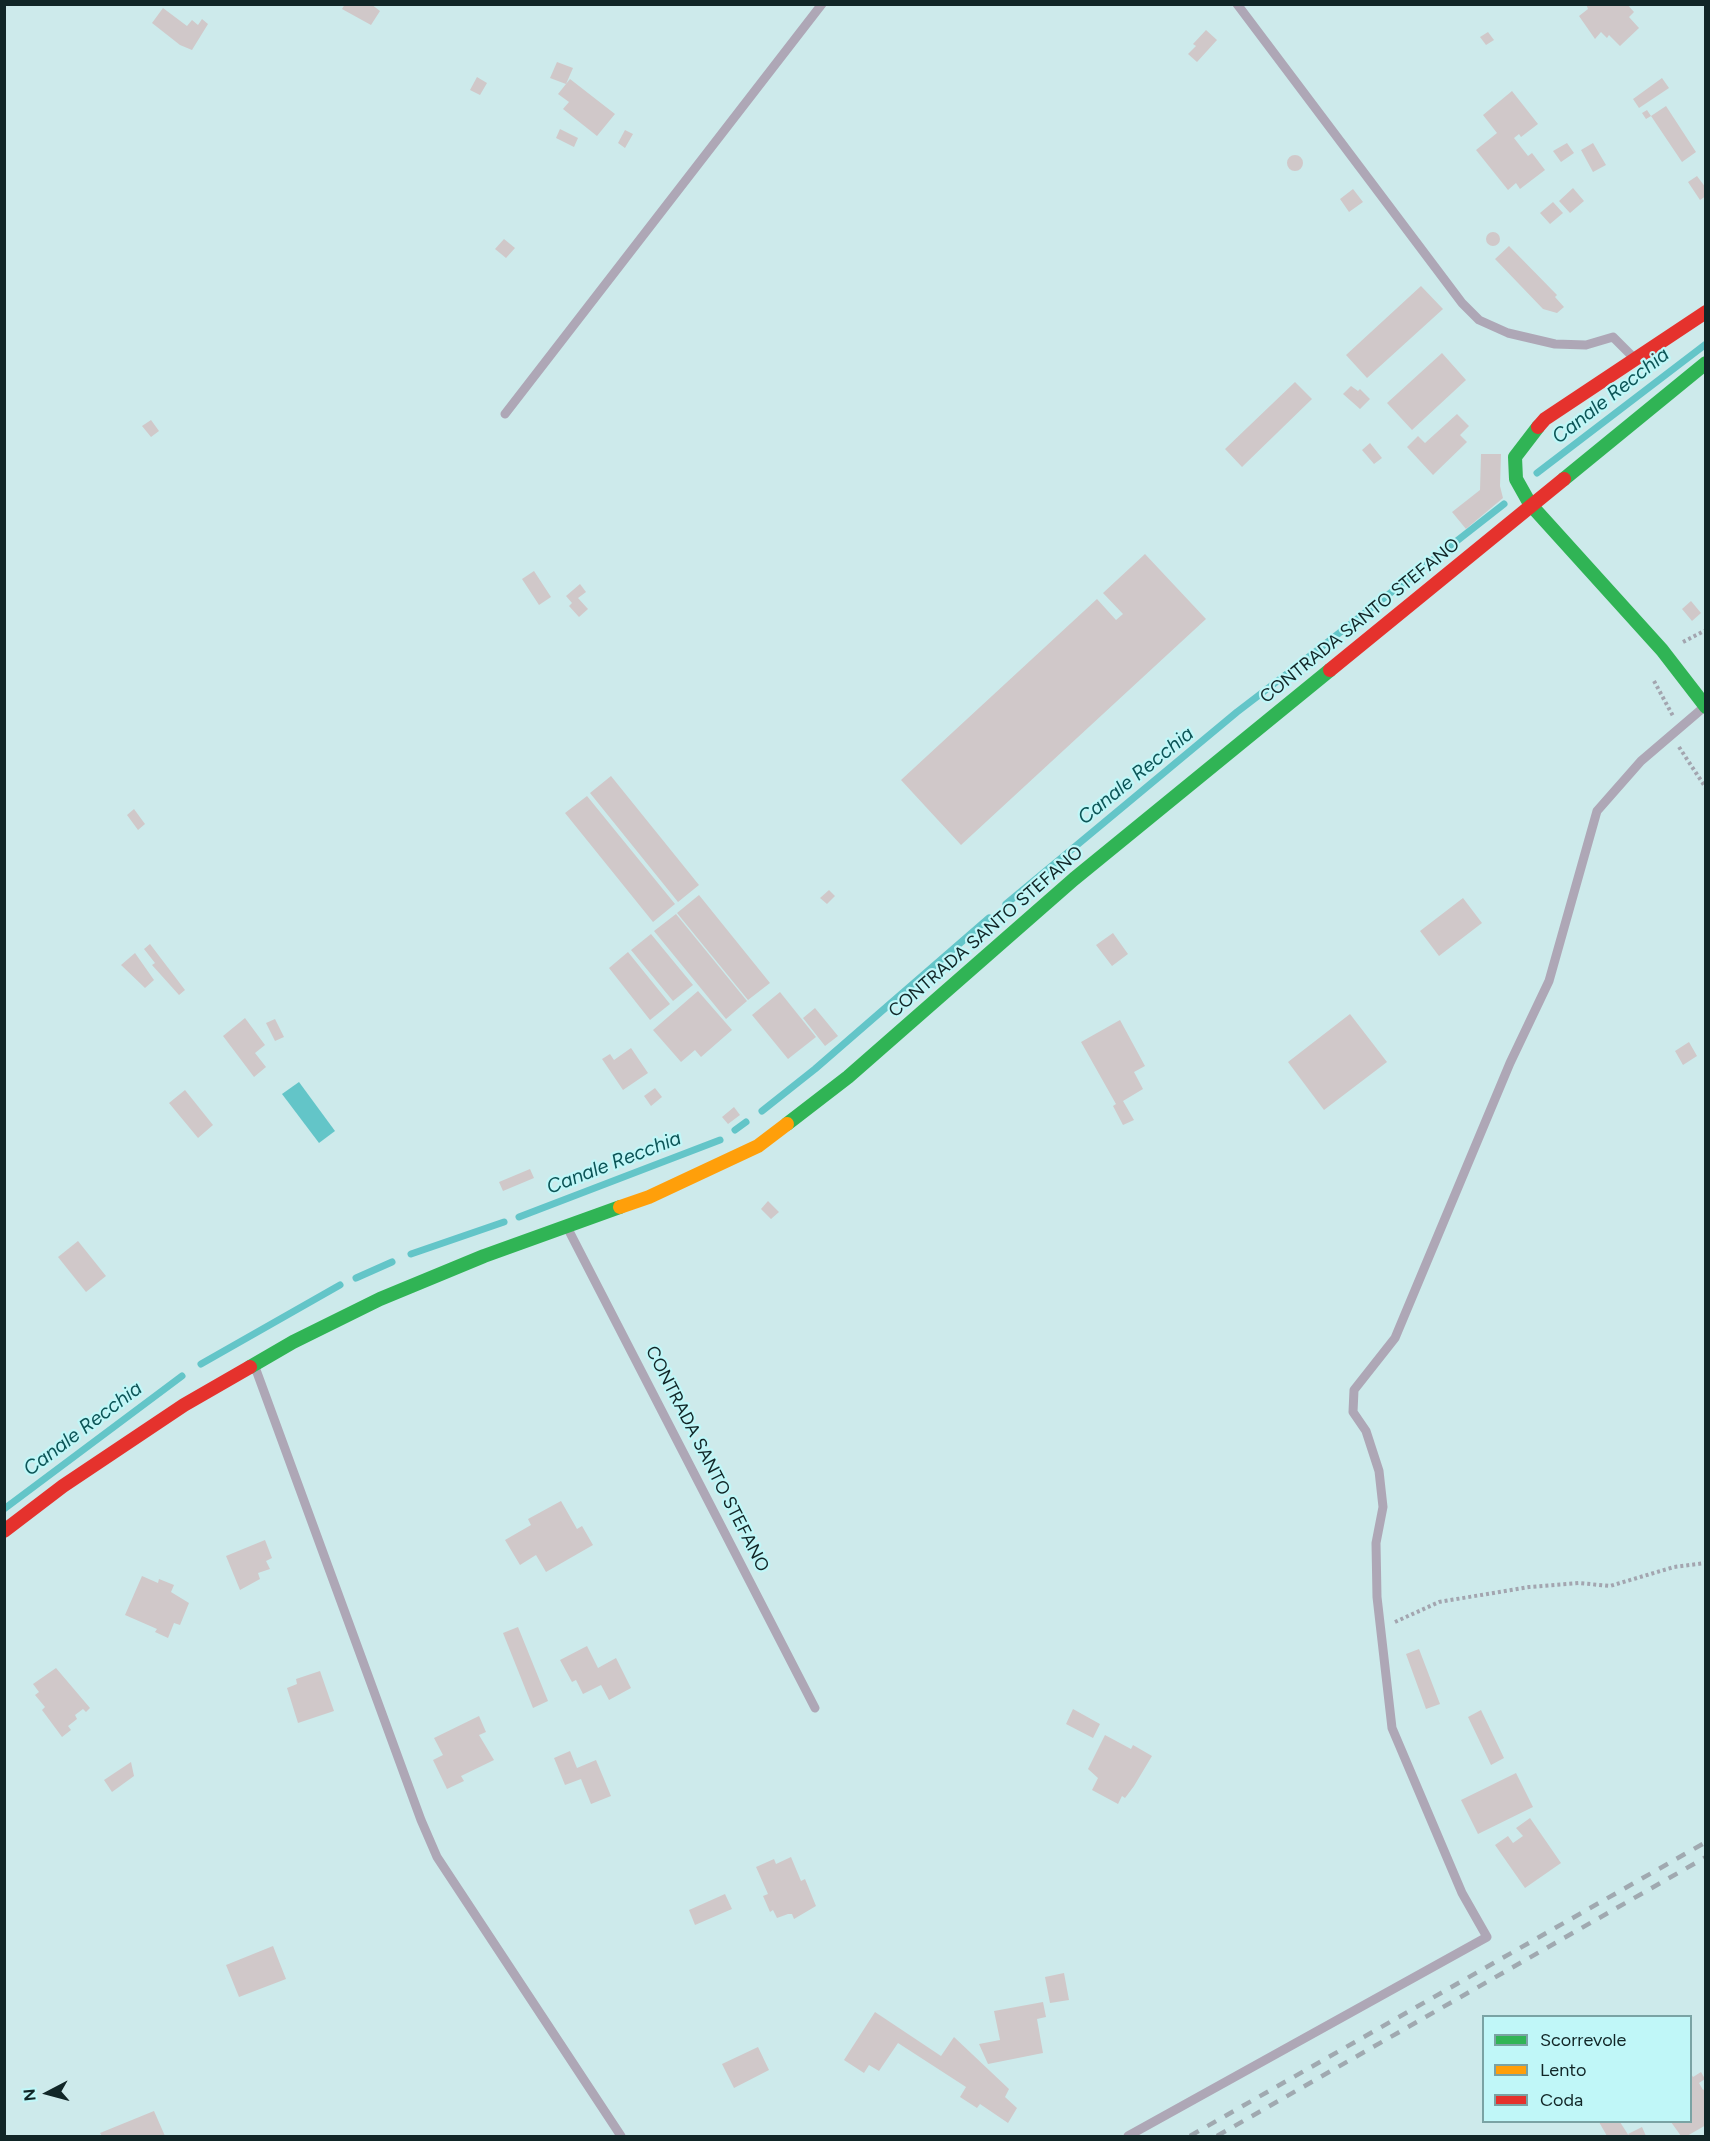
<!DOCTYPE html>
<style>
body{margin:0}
#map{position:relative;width:1710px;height:2141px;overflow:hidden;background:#cdeaeb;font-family:Figtree,sans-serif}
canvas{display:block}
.frame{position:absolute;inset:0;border:6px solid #112627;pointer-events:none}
.legend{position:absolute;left:1482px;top:2015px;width:210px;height:108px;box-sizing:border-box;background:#c0f7f8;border:2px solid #7aa3a4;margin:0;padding:8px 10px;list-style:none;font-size:18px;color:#112627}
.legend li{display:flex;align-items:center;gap:12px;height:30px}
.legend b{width:30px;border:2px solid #7aa3a4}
.north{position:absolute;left:18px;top:2063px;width:60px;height:60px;-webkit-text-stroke:4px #c0f7f8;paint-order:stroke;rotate:264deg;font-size:16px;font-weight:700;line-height:24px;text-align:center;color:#112627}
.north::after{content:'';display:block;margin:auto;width:21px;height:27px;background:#112627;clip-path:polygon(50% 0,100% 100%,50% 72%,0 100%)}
</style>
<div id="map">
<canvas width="1710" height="2141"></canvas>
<div class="frame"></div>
<ul class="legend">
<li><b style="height:8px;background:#30b455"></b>Scorrevole</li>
<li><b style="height:8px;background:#ff9f0a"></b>Lento</li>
<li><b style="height:8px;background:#e5322d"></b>Coda</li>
</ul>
<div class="north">N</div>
</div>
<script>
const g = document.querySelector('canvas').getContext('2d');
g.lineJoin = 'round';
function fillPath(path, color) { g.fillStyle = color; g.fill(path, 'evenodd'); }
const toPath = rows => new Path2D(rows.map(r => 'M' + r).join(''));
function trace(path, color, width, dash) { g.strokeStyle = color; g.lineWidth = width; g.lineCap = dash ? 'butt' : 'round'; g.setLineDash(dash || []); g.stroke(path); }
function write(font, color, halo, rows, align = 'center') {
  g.font = font + ' Figtree,sans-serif'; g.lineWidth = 4.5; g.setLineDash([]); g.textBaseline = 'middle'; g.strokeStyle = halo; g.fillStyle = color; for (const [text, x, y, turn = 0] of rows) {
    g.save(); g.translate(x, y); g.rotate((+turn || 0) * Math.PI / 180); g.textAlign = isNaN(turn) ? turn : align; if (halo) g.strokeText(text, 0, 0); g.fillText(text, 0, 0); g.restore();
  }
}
const water = toPath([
 [299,1082,335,1131,319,1143,282,1094]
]);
const stream = toPath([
 [1537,473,1706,344],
 [1306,659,1504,504],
 [1006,904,1237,712,1288,673],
 [762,1111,815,1069,989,918],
 [735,1130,746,1122],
 [519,1217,720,1140],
 [411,1254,504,1222],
 [356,1278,392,1262],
 [201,1364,340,1285],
 [4,1509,182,1376]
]);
const building = toPath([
 [345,4,371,4,380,11,371,25,342,9],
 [1586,4,1627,4,1634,12,1629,17,1639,28,1620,46,1609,35,1607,38,1601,32,1595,39,1579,16,1588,9],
 [163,8,187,26,192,20,198,25,202,19,208,24,192,50,180,45,152,23],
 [1206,30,1217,40,1197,62,1188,54,1196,46,1193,44],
 [1488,32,1494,40,1486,45,1480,37],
 [557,62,573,68,566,84,570,79,615,114,597,136,563,109,569,102,558,94,566,84,550,78],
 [477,77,487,83,480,95,470,90],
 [1662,78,1669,88,1639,108,1633,99],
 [1512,91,1538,124,1521,137,1519,134,1514,138,1528,156,1532,153,1545,170,1520,189,1516,183,1508,190,1476,150,1497,133,1483,115],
 [1666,106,1696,152,1682,162,1651,116,1646,119,1642,113,1647,110,1651,116],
 [560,129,578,138,574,147,556,138],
 [625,130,633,134,625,148,618,143],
 [1567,143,1574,153,1561,162,1553,151],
 [1593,143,1606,165,1593,172,1581,150],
 '1287 163a8 8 0 1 1 16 0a8 8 0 1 1-16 0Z',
 [1697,176,1706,188,1706,196,1700,200,1688,182],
 [1573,188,1584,201,1570,213,1559,201],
 [1353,189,1363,202,1349,212,1340,199],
 [1553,202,1563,213,1550,224,1540,213],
 '1486 239a7 7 0 1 1 14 0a7 7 0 1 1-14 0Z',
 [504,239,515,248,506,258,495,249],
 [1509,246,1557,295,1555,297,1564,307,1557,313,1543,309,1495,259],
 [1421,286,1443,309,1367,378,1346,355],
 [1442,353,1466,380,1412,430,1387,403],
 [1295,382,1312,399,1242,467,1225,449],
 [1351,386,1358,391,1360,389,1370,399,1360,409,1343,394],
 [1457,414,1469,426,1460,435,1467,442,1433,475,1407,447,1418,436,1425,443],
 [151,420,159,431,151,437,142,426],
 [1370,443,1382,458,1374,464,1362,450],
 [1481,454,1501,454,1500,486,1503,498,1466,529,1452,512,1480,490],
 [1145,554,1206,619,961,845,901,780,1097,599,1116,620,1123,614,1103,593],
 [534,571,551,597,539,605,522,579],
 [580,584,586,592,578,598,588,609,579,617,569,606,572,603,566,596],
 [1691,601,1701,613,1692,621,1682,609],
 [611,776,699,885,678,902,590,793],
 [587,796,675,904,653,922,565,813],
 [134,809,145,824,138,830,127,815],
 [829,890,835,896,827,904,820,898],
 [699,895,770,983,748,1000,677,913],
 [1463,898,1482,923,1439,956,1420,931],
 [676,914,747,1001,726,1019,654,931],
 [1113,933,1128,954,1112,966,1096,945],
 [651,934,693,985,673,1001,631,950],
 [150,944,185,990,179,995,152,965,155,963,144,949],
 [628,952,670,1004,650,1020,609,968],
 [135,953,154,980,145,988,121,965],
 [698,991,732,1030,701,1057,695,1050,681,1062,653,1030],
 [780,992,816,1037,788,1059,752,1015],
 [815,1008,838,1036,825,1046,803,1018],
 [1350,1014,1387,1062,1324,1110,1288,1062],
 [245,1018,265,1045,255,1053,266,1067,254,1077,223,1036],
 [275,1019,284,1037,275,1041,266,1023],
 [1120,1020,1145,1066,1134,1072,1143,1089,1123,1101,1134,1120,1123,1125,1113,1106,1116,1104,1081,1042],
 [1689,1042,1697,1056,1683,1065,1675,1051],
 [631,1048,648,1073,623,1090,602,1059,610,1054,614,1060],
 [655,1088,662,1097,651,1106,644,1096],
 [185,1090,213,1125,198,1138,169,1103],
 [734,1107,740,1115,728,1124,722,1117],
 [530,1169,534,1178,503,1191,499,1182],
 [768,1201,779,1212,771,1219,761,1209],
 [78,1241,106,1276,86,1292,58,1257],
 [561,1501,577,1529,582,1526,593,1545,546,1572,536,1555,520,1565,505,1540,531,1525,528,1519],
 [265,1540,272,1558,266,1561,270,1569,258,1573,260,1579,240,1590,226,1556],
 [142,1576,158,1583,159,1579,174,1585,171,1592,189,1603,180,1625,174,1623,168,1638,155,1632,157,1629,125,1615],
 [518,1627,548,1701,533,1708,503,1633],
 [587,1646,598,1668,616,1658,631,1688,609,1700,601,1685,583,1694,576,1680,572,1682,560,1660],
 [1419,1649,1440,1704,1426,1709,1406,1654],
 [56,1668,90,1708,86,1712,83,1709,75,1715,77,1719,68,1726,71,1730,62,1737,42,1710,45,1707,35,1695,39,1692,33,1684],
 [320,1671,334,1711,298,1723,287,1688,297,1684,296,1679],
 [1073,1709,1100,1724,1093,1738,1066,1724],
 [1481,1710,1504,1758,1491,1765,1468,1717],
 [479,1716,486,1732,479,1735,494,1760,461,1776,464,1781,447,1789,433,1760,443,1755,434,1738],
 [1105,1735,1131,1749,1133,1745,1152,1756,1134,1786,1125,1798,1122,1796,1118,1804,1092,1790,1098,1778,1088,1769],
 [570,1751,577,1768,596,1760,611,1796,591,1804,581,1779,565,1785,554,1758],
 [131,1762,134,1776,112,1792,104,1780],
 [1516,1773,1533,1807,1478,1834,1461,1800],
 [1530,1818,1561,1863,1525,1888,1495,1845,1508,1836,1513,1843,1523,1836,1516,1828],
 [791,1857,801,1881,805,1879,816,1906,794,1919,792,1914,788,1914,777,1918,773,1910,770,1912,763,1896,768,1894,756,1867,774,1859,776,1864],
 [725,1894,732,1909,695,1925,689,1910],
 [273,1946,286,1979,239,1997,226,1965],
 [1064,1973,1069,2000,1050,2003,1045,1977],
 [1043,2002,1046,2017,1037,2019,1043,2053,988,2064,979,2044,1000,2040,994,2011],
 [875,2012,941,2056,954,2037,1009,2089,1005,2097,1017,2108,1008,2123,980,2104,977,2108,960,2097,966,2087,898,2043,879,2071,869,2065,864,2073,844,2060],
 [758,2047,769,2070,734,2088,722,2064],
 [1690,2072,1693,2077,1701,2072,1705,2079,1699,2083,1703,2090,1706,2088,1706,2125,1687,2136,1681,2136,1671,2122,1690,2122],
 [154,2111,165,2136,102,2136,100,2133],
 [1599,2122,1620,2122,1629,2136,1607,2136],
 [1642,2127,1646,2136,1630,2136,1628,2134]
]);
const path = toPath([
 [1683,642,1706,630],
 [1654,681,1673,716],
 [1679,747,1706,788],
 [1395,1622,1439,1602,1529,1587,1579,1583,1610,1586,1674,1567,1706,1563]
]);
const lane = toPath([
 [1237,4,1462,303,1479,320,1508,333,1555,344,1586,345,1613,337,1634,358],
 [505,414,822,4],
 [568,1229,815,1708],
 [255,1367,421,1820,437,1857,621,2136],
 [1128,2136,1487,1937,1462,1893,1392,1728,1377,1597,1376,1543,1383,1507,1379,1471,1366,1431,1353,1412,1354,1390,1395,1338,1510,1063,1549,981,1597,811,1641,761,1703,708]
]);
const fast = toPath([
 [1538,427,1515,457,1516,479,1530,504,1662,650,1706,707],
 [1564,479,1706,363],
 [787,1124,848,1077,1074,879,1330,670],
 [250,1367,293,1342,380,1299,484,1256,620,1207]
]);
const slow = toPath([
 [620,1207,649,1197,758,1146,787,1124]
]);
const jam = toPath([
 [1538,427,1545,419,1706,312],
 [1330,670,1564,479],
 [4,1531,63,1486,184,1405,250,1367]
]);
const rail = toPath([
 [1190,2136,1706,1842],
 [1217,2136,1706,1857]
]);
const streetNames = [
 ["CONTRADA SANTO STEFANO",1360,621,-39],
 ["CONTRADA SANTO STEFANO",986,932,-41],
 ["CONTRADA SANTO STEFANO",707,1459,63]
];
const waterNames = [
 ["Canale Recchia",1611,396,-38],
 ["Canale Recchia",1136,776,-39],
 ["Canale Recchia",614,1163,-21],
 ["Canale Recchia",83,1429,-37]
];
fillPath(water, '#63c5c8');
trace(stream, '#63c5c8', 7);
fillPath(building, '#d0c8c9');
trace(path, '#a3a5af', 4, [3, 3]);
trace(lane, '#aea7b6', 9);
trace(fast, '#30b455', 14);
trace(slow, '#ff9f0a', 14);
trace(jam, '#e5322d', 14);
trace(rail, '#a0a9b0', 4.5, [10, 10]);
write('18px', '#112627', '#c0f7f8', streetNames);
write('italic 20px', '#0c5557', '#c0f7f8', waterNames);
</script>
